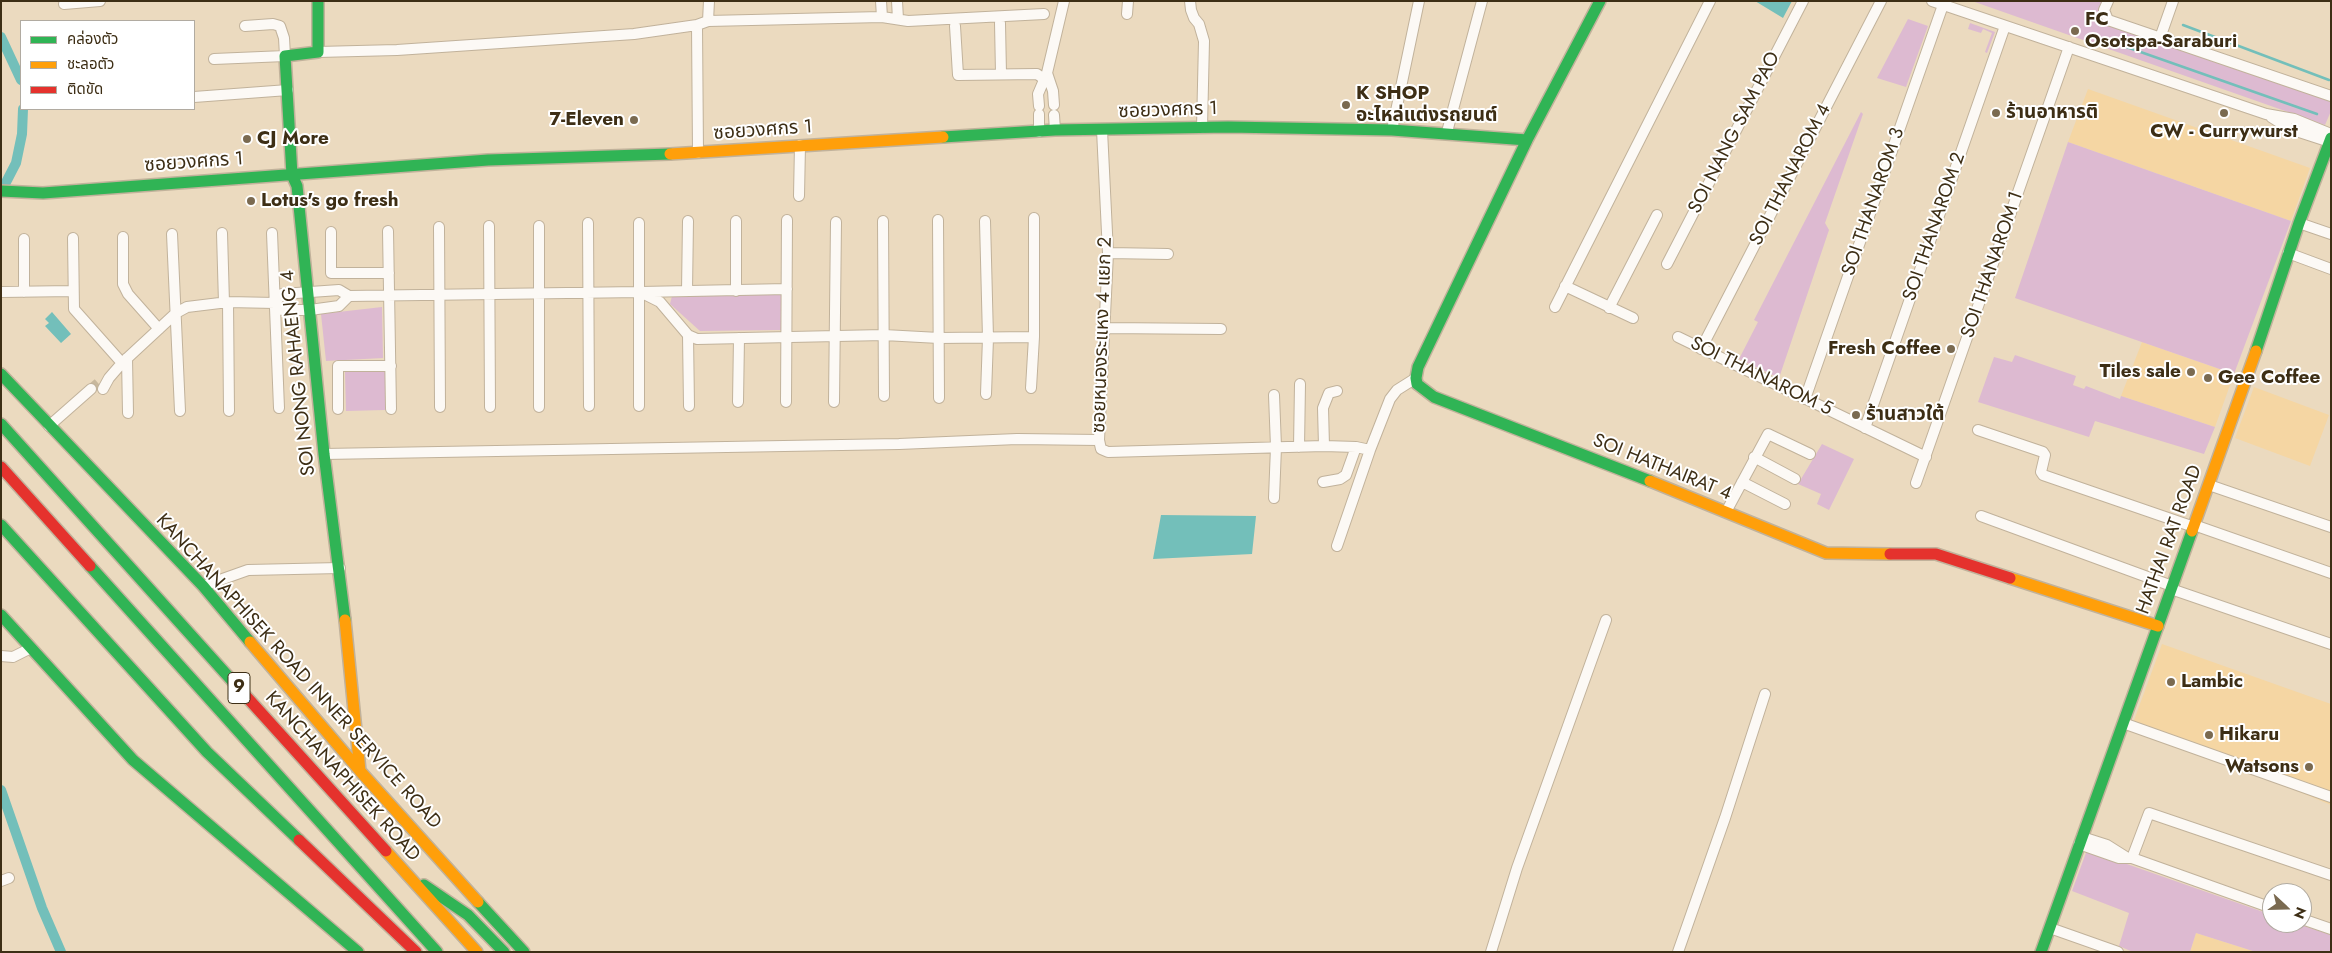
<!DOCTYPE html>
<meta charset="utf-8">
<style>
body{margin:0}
#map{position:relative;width:2332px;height:953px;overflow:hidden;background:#ebdabf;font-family:Jost,"Noto Sans Thai",sans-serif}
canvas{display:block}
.frame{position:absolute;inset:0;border:2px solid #3d2e15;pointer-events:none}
.legend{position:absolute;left:20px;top:20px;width:175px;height:90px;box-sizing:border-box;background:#fff;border:1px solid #b1aba1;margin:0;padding:6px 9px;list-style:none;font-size:15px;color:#3d2e15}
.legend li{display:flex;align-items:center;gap:10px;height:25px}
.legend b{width:25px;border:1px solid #b1aba1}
.north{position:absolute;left:2262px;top:883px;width:50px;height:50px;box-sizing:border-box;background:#fff;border:1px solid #b1aba1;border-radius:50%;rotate:111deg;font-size:14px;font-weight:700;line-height:20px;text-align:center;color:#3d2e15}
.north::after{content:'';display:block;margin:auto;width:18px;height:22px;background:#7a6a50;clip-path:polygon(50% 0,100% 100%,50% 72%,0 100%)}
</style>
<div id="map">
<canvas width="2332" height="953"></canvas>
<div class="frame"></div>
<ul class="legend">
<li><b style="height:6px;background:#30b455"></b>คล่องตัว</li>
<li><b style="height:6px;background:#ff9f0a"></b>ชะลอตัว</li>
<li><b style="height:6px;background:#e5322d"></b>ติดขัด</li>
</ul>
<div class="north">N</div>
</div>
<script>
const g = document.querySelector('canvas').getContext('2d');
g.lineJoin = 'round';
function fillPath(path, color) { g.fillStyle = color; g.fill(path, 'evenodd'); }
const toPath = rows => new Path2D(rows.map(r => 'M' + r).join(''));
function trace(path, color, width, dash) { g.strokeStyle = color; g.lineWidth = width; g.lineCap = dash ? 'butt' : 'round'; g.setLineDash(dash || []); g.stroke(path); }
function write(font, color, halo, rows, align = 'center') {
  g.font = font + ' Jost,"Noto Sans Thai",sans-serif'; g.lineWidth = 4; g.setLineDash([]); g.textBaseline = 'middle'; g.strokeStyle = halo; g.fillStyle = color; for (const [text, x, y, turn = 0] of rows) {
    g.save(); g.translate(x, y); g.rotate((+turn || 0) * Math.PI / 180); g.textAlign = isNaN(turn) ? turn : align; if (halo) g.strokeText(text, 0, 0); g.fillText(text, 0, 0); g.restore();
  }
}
const built = toPath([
 [2088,89,2310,168,2291,221,2068,142],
 [2142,342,2234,374,2215,427,2121,396],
 [2254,387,2329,415,2310,466,2235,438],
 [2162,644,2331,704,2331,805,2133,723],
 [2196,933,2256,952,2190,952]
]);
const green = toPath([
 [1972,1,2103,1,2096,20,2105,25,2160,38,2331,99,2331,111,2325,125],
 [1908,19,1928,26,1906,87,1877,78],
 [1970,23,1995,32,1987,53,1985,52,1992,33,1983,29,1981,33,1968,29],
 [1861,112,1863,114,1825,223,1829,230,1779,378,1739,359,1758,322,1754,320],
 [2068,142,2291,221,2234,374,2015,298],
 [782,294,782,330,700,331,670,304,672,296],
 [382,307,383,358,326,361,321,314],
 [2015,355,2076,376,2073,385,2084,389,2086,386,2120,399,2121,396,2215,427,2204,454,2095,421,2089,437,1978,402,1994,357,2012,362],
 [345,372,385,372,385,410,346,411],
 [1822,444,1854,459,1829,510,1817,504,1821,494,1798,484],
 [2087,850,2272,915,2272,923,2295,923,2331,935,2331,952,2256,952,2196,933,2190,952,2133,952,2119,946,2129,913,2072,891]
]);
const water = toPath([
 [1755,1,1792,1,1783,18],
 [52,312,71,334,61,343,45,326,49,323,45,319],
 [1161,515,1256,516,1252,554,1153,559]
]);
const stream = toPath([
 [2183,25,2329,80],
 [2115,43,2317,114]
]);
const canal = toPath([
 [1,37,21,80],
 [1,192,16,163,22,134,23,109],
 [1,790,42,908,61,952]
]);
const streetTunnel = toPath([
 [91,389,98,383]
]);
const street = toPath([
 [881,1,882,17],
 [897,1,898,19],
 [1190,1,1191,10,1194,18,1199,24,1204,41,1202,128],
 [1932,1,2266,114,2294,119,2331,134],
 [2108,1,2104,10,2108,20,2331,96],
 [64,4,100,1],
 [1127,14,1128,1],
 [708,21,709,1],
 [1000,23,1001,74],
 [697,25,698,153],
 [955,26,958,75,1037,74,1044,79],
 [2160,38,2173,1],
 [318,52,397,50,634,34,697,25,708,21,882,17,908,21,1044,14],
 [214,59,285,56,284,38,280,26,273,24,245,26],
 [1047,73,1053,91,1054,105],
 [194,97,288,90],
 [1039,106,1038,94,1047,73,1064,1],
 [1039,114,1039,132],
 [1054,115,1055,130],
 [2271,117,2290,129,2330,142],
 [1102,130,1108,253,1099,440,1101,449,1108,452,1324,446,1356,447,1370,450],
 [1392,130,1419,1],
 [1447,132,1482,1],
 [799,196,800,145],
 [938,220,939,398],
 [736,221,736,291],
 [883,221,884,396],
 [985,221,988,338,986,394],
 [588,223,589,406],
 [2299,223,2331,234],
 [489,226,490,407],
 [539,226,539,407],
 [439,227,440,407],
 [388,231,391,409],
 [331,232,331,273,389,273],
 [222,233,224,303],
 [272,233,279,408],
 [172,234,180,411],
 [123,237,123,284,128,294,159,329],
 [73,238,74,309,122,363],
 [1108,253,1168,254],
 [2288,253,2331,269],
 [1667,264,1803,1],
 [1565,286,1633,318],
 [687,291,688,221],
 [1,292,73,291],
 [24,292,24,239],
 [641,292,787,289],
 [228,302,229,411],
 [275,303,282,294,339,290,349,296,640,292,660,302,688,335,697,339,884,335,939,338,1034,337],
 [1555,307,1710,1],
 [1609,308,1657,215],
 [1105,328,1221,329],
 [688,335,689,406],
 [1678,337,1926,457],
 [1701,349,1881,1],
 [127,358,128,413],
 [1031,388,1034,337,1034,218],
 [103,389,109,378,122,363,176,313,187,307,228,302,275,303,282,310,310,310,339,306,349,296],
 [1274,395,1276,447,1274,498],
 [1805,399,1943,5],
 [738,402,739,338],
 [786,402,787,220],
 [834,402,836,222],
 [639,406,639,223],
 [338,409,338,366,391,366],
 [49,426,91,389],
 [1865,428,2005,26],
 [1978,430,2043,452,2045,455,2041,472,2043,475,2194,527],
 [1324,446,1323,408,1329,393,1337,391],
 [1299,447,1300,384],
 [324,454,899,444,1017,439,1099,440],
 [1754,457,1795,479],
 [1323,482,1340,479,1346,475,1356,447],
 [1742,482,1785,504],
 [1916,483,2069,47],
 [2209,485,2331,527],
 [1726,512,1768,434,1810,454],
 [1981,516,2172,586],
 [2194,525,2331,573],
 [1337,546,1370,450,1390,399,1397,390,1416,378],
 [203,586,248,570,340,568],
 [2171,589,2331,644],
 [1,656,13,657,31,648],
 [2123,723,2331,797],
 [2082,837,2107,845,2126,857],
 [2079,844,2119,858,2132,858,2272,908],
 [2132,858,2149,813,2331,875],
 [1,881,9,878],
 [2302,919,2331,929],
 [2050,928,2118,952],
 [1491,952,1517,868,1606,620],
 [1678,952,1725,818,1765,694]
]);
const fast = toPath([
 [318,1,318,52,285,56,292,175,297,186,324,454,345,620],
 [1600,1,1527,140,1418,367,1416,378,1417,384,1434,397,1650,481],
 [943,137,1055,130,1228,127,1392,130,1527,140],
 [1,191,43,193,488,160,670,154],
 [2256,351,2299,223,2331,138],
 [1,374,203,586,250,642],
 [1,424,235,684],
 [1,525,207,752,299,840],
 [90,566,437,952],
 [1,615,133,760,358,952],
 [424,885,468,915,504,952],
 [478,902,524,952],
 [2041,952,2192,531]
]);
const slow = toPath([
 [670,154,943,137],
 [1650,481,1826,553,1890,554],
 [2192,531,2256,351],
 [2010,578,2158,626],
 [345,620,360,771],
 [250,642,360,771,478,902],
 [386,851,477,952]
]);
const jam = toPath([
 [1,467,90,566],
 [1890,554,1936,554,2010,578],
 [235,684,386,851],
 [299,840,416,952]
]);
const markers = [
 [2075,31,5,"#7a6a50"],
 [1346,105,5,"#7a6a50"],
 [1996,113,5,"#7a6a50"],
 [2224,113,5,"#7a6a50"],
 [634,120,5,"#7a6a50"],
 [247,139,5,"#7a6a50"],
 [251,201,5,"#7a6a50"],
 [1951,349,5,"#7a6a50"],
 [2191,372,5,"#7a6a50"],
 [2208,378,5,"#7a6a50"],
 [1856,415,5,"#7a6a50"],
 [2171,682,5,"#7a6a50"],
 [2209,735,5,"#7a6a50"],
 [2309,767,5,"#7a6a50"]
];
const shields = [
 [239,688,22]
];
const shieldNames = [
 ["9",239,688]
];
const poiNames = [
 ["FC",2085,20],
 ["Osotspa-Saraburi",2085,42],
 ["K SHOP",1356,94],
 ["อะไหล่แต่งรถยนต์",1356,116],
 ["ร้านอาหารติ",2006,113],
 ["7-Eleven",624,120,"right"],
 ["CW - Currywurst",2224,132,"center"],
 ["CJ More",257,139],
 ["Lotus's go fresh",261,201],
 ["Fresh Coffee",1941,349,"right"],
 ["Tiles sale",2181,372,"right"],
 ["Gee Coffee",2218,378],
 ["ร้านสาวใต้",1866,415],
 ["Lambic",2181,682],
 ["Hikaru",2219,735],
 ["Watsons",2299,767,"right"]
];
const streetNames = [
 ["ซอยวงศกร 1",1168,111,-2],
 ["ซอยวงศกร 1",763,131,-4],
 ["SOI NANG SAM PAO",1735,133,-63],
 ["ซอยวงศกร 1",194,163,-4],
 ["SOI THANAROM 4",1791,175,-63],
 ["SOI THANAROM 3",1874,202,-71],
 ["SOI THANAROM 2",1935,227,-71],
 ["SOI THANAROM 1",1993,265,-71],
 ["ซอยหนองระแหง 4 แยก 2",1103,335,-88],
 ["SOI NONG RAHAENG 4",299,373,-96],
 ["SOI THANAROM 5",1761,377,26],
 ["SOI HATHAIRAT 4",1662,468,22],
 ["HATHAI RAT ROAD",2170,540,-70],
 ["KANCHANAPHISEK ROAD INNER SERVICE ROAD",298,672,48],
 ["KANCHANAPHISEK ROAD",342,777,48]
];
fillPath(built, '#f5d6a3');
fillPath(green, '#ddbad1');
fillPath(water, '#73bfba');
trace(stream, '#73bfba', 2.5);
trace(canal, '#73bfba', 10);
trace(streetTunnel, '#c8b89d', 10, [10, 5]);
trace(street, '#c1b29b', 12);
trace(fast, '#c1b29b', 14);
trace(slow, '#c1b29b', 14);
trace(jam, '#c1b29b', 14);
trace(street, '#fcf9f5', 10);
trace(fast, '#30b455', 11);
trace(slow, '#ff9f0a', 11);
trace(jam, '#e5322d', 11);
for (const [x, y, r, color] of markers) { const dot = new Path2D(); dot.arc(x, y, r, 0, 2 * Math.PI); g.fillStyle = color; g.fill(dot); trace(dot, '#fff', 2); }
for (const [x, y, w] of shields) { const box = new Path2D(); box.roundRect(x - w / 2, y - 15.5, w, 31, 4); g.fillStyle = '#fff'; g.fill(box); trace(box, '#3d2e15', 1); }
write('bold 18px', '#3d2e15', null, shieldNames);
write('bold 19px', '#3d2e15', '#fff', poiNames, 'left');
write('19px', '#3d2e15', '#fff', streetNames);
</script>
